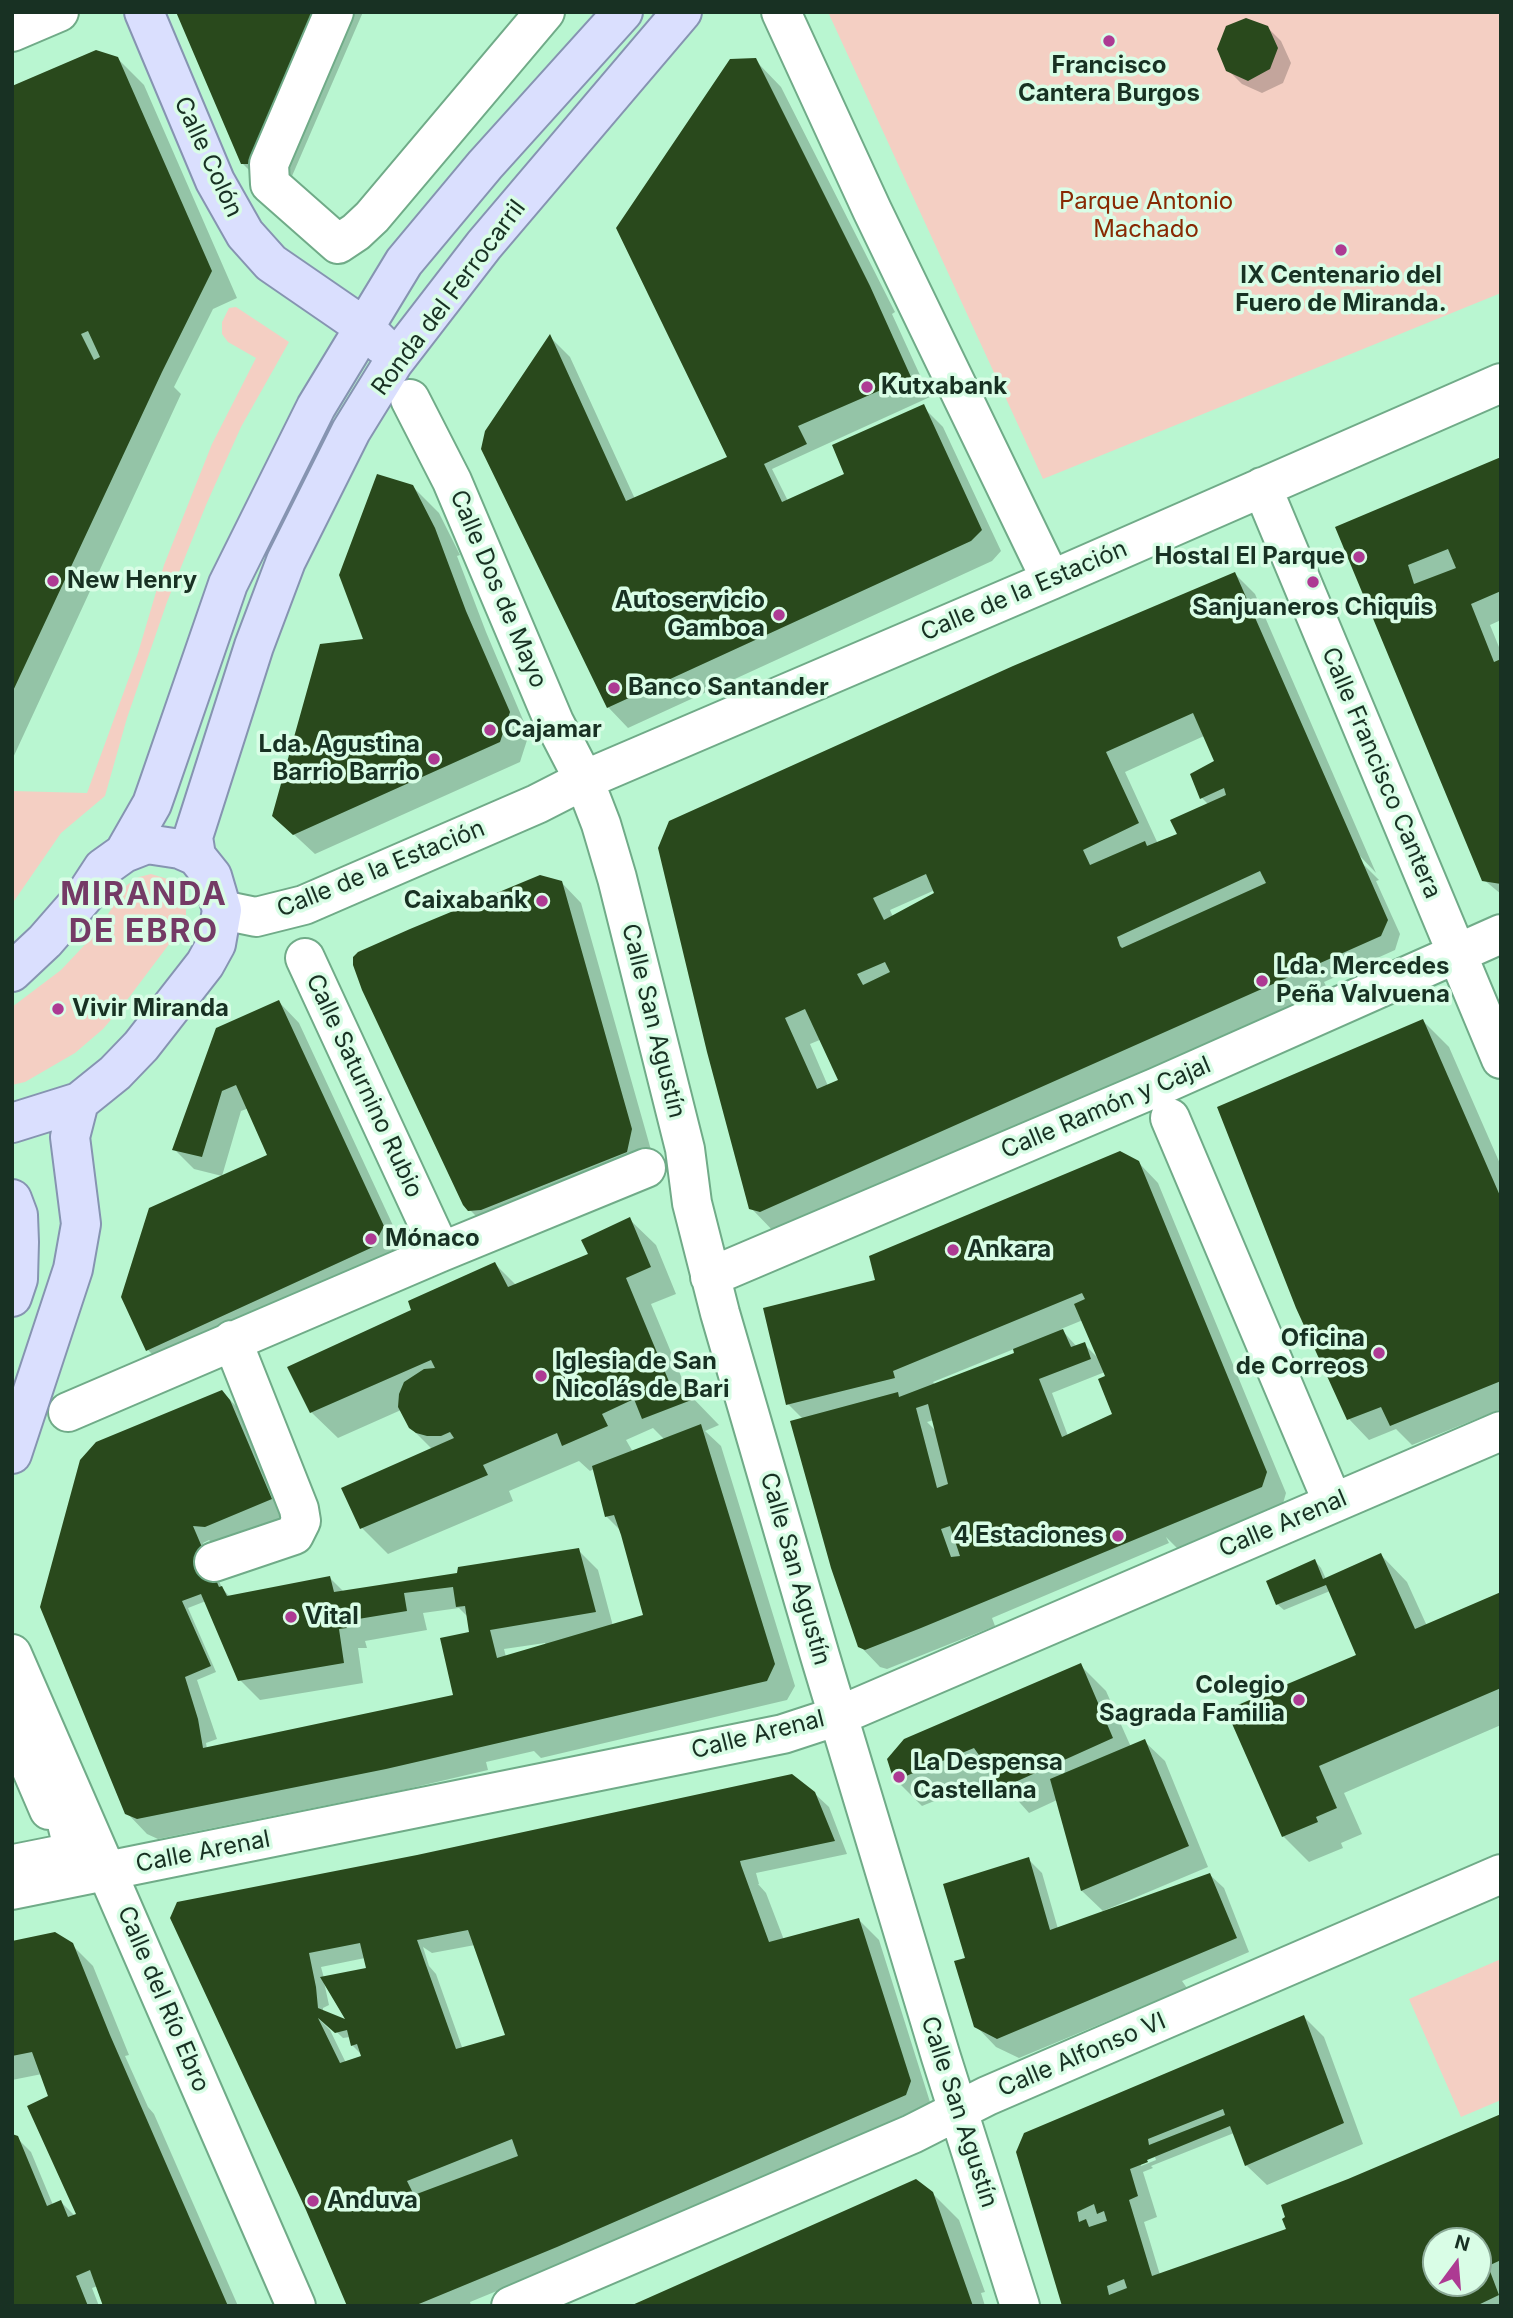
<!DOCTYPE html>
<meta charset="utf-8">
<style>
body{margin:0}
#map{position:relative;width:1513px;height:2318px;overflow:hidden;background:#b9f6d1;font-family:Inter,sans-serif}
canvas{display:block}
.frame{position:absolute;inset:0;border:14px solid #183123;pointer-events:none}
.north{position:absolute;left:1422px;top:2227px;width:70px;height:70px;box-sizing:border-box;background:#d9fde6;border:2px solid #8cab98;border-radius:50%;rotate:16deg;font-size:19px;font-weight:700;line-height:28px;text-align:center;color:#183123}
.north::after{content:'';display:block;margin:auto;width:24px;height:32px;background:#ad3a93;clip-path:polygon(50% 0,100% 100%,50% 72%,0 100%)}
</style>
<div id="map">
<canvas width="1513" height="2318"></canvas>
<div class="frame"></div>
<div class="north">N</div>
</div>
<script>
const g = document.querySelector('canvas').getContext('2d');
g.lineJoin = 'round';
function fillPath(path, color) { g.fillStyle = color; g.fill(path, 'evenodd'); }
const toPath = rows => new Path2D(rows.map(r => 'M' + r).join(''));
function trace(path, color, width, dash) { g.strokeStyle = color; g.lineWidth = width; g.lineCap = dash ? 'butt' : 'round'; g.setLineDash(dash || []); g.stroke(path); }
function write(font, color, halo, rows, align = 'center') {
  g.font = font + ' Inter,sans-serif'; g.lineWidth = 7; g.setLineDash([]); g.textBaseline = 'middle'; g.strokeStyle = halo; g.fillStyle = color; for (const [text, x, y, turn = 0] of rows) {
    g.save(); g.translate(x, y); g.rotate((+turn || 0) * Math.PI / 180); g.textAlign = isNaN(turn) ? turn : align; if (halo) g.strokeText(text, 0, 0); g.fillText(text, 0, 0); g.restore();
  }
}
const green = toPath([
 [828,12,1501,12,1501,293,1043,479],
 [236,307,289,342,241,427,206,505,167,602,127,718,105,796,61,833,12,904,12,791,87,793,138,653,164,565,212,444,256,358,228,342,222,334,222,322,229,308],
 [151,874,171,880,179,889,186,903,186,917,182,927,121,1008,103,1029,75,1053,25,1082,12,1085,12,1007,61,970,95,934,127,885,139,877],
 [1501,1959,1501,2100,1461,2117,1409,1999]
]);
const shadow = toPath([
 [178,12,363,12,289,183,263,184,242,163],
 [1267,27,1281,41,1291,63,1283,83,1262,93,1242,84,1228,70],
 [117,58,144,85,237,298,213,309,174,387,181,394,12,760,12,88],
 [755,60,781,87,895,312,892,314,930,397,772,469,788,501,847,475,923,407,943,427,1001,551,992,561,628,728,608,707,550,337,570,357,635,499,729,459],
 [1501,459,1501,620,1490,625,1501,652,1501,894,1484,880,1338,528],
 [412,486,439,513,460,555,457,556,486,632,529,734,520,762,315,854,274,816,366,640],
 [1235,574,1255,594,1376,873,1359,855,1359,860,1379,880,1376,881,1400,934,1395,950,1324,982,1328,990,777,1235,751,1208,689,970],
 [1204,736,1215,763,1202,798,1208,804,1179,834,1158,844,1125,772],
 [935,890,937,894,893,917,890,910],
 [822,1039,840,1081,828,1086,810,1044],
 [561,882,581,903,651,1150,490,1230,464,1204],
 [279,1002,299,1023,403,1247,393,1267,168,1370,148,1350,123,1297,270,1156,249,1108,241,1111,222,1176,194,1169,174,1149],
 [1423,1021,1449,1047,1501,1166,1501,1409,1412,1445,1396,1429,1369,1440,1349,1419],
 [1138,1162,1158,1183,1286,1493,1282,1507,1178,1549,1166,1537,1169,1543,992,1618,995,1626,887,1669,880,1667,860,1646,803,1419,788,1404,876,1282],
 [1083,1320,1099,1359,1084,1344,1077,1347,1061,1329],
 [1014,1349,1016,1354,935,1385,933,1382],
 [1105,1372,1114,1415,1068,1436,1052,1393],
 [934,1420,936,1431,927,1422],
 [629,1219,656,1245,676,1294,651,1304,688,1393,719,1425,705,1431,721,1446,795,1686,787,1700,541,1758,534,1751,486,1762,488,1770,407,1789,158,1839,147,1834,127,1813,222,1392,242,1412,291,1520,215,1546,209,1540,203,1543,222,1588,230,1597,330,1578,344,1592,459,1575,578,1550,598,1570,613,1626,646,1617,622,1532,607,1517,594,1469,590,1471,579,1461,509,1491,513,1501,388,1554,362,1528,343,1489,432,1449,410,1427,401,1410,338,1438,311,1412,413,1311,495,1264,517,1286,591,1255],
 [653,1428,665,1440,633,1452,626,1440],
 [206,1601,240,1680,260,1700,363,1683,358,1648,367,1648,365,1641,427,1630,423,1613,459,1608,469,1618,473,1633,455,1696,207,1749,206,1743,217,1739,197,1680,216,1672,188,1608],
 [545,1643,546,1645,506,1657,504,1649],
 [1381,1555,1407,1582,1427,1626,1501,1594,1501,1725,1344,1793,1362,1834,1341,1843,1343,1848,1309,1862,1283,1836,1359,1656,1330,1591,1284,1610,1277,1604,1315,1561,1321,1568,1326,1579],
 [1080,1665,1106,1691,1131,1747,1144,1741,1165,1761,1208,1867,1103,1911,1082,1891,1057,1800,1029,1813,996,1776,922,1806,896,1780],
 [814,1793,829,1807,847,1854,756,1873,759,1884,758,1884,766,1893,784,1940,859,1920,879,1940,930,2102,926,2115,470,2302,471,2306,349,2306,307,2210,172,1918],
 [475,1945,507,2036,463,2050,436,1974,429,1966,423,1947,432,1953],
 [365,1958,369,1970,324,1978,321,1967],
 [324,1982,347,2022,323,2012,323,2008,329,2005],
 [319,2015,343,2038,350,2037,352,2045,364,2057,346,2063,330,2030,317,2017],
 [1028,1859,1042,1873,1058,1929,1210,1875,1224,1888,1249,1952,1182,1981,1187,1988,1019,2058,996,2047,976,2026,967,1959],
 [12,1943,72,1945,93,1966,129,2055,125,2056,148,2107,154,2114,238,2306,105,2306,98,2286,92,2288,99,2306,12,2306,17,2138,31,2152,53,2205,61,2202,74,2215,78,2215,51,2097,42,2074,12,2080],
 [1304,2017,1324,2037,1363,2144,1267,2185,1246,2165,1234,2133,1151,2166,1153,2168,1143,2172,1157,2217,1144,2222,1160,2275,1289,2230,1501,2116,1501,2306,1064,2306,1018,2153],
 [1155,2157,1156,2160,1141,2166,1141,2162],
 [1436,2241,1478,2241,1478,2283,1436,2283],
 [932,2193,959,2220,985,2292,981,2293,985,2306,633,2306]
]);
const building = toPath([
 [176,12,334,12,269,164,241,164],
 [1246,18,1268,26,1278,48,1270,69,1248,81,1226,71,1217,49,1226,26],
 [96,50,118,57,212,271,162,372,12,693,12,86],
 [88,331,100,357,94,360,81,334],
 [756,58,870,286,911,377,798,426,807,444,764,464,782,502,844,474,832,445,924,404,982,530,971,541,607,708,481,449,485,431,550,334,626,501,727,457,616,228,730,59],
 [1501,457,1501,591,1471,604,1494,662,1501,659,1501,884,1482,881,1335,527],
 [1448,549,1456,568,1414,584,1408,565],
 [377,474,413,485,435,528,466,611,510,712,500,742,293,835,272,816,320,644,363,639,339,575],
 [1235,572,1388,920,1381,936,760,1212,749,1209,707,1052,658,848,669,821,1013,666],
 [1193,713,1214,761,1190,774,1200,799,1224,788,1226,795,1170,820,1177,834,1147,846,1145,841,1090,865,1083,850,1139,823,1106,752],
 [1260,871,1266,883,1122,948,1120,946,1117,937],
 [926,874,934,893,884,920,873,898],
 [885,962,890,972,863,985,857,974],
 [805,1009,838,1080,817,1089,785,1018],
 [540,875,562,881,632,1129,627,1152,481,1210,468,1211,463,1205,362,990,353,965,353,957,358,952,410,929],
 [279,1000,384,1226,373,1247,146,1351,121,1297,149,1208,267,1155,236,1085,222,1091,202,1157,172,1150,216,1028],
 [1423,1019,1501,1198,1501,1381,1390,1426,1381,1407,1347,1420,1296,1308,1217,1107],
 [1120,1151,1139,1161,1267,1472,1262,1487,921,1628,865,1650,858,1647,831,1568,790,1421,898,1392,899,1397,1014,1353,1013,1349,1063,1329,1071,1347,1085,1342,1091,1359,1039,1379,1062,1437,1112,1414,1098,1379,1105,1376,1074,1304,1085,1299,1082,1293,893,1371,895,1378,786,1405,763,1308,875,1280,869,1256],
 [928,1404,948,1484,937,1488,916,1408],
 [950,1526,960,1556,951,1557,941,1529],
 [630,1217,651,1267,626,1278,675,1396,689,1391,694,1399,642,1419,634,1399,602,1414,608,1426,562,1446,557,1433,483,1465,488,1475,360,1529,341,1488,454,1438,450,1432,441,1436,427,1436,416,1433,409,1428,398,1407,399,1394,404,1382,424,1369,435,1368,431,1360,310,1413,287,1367,411,1310,408,1301,495,1262,508,1287,588,1254,581,1240],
 [222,1390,230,1400,272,1499,205,1527,193,1526,219,1587,222,1586,227,1596,330,1576,334,1592,457,1573,458,1567,579,1548,596,1612,490,1630,497,1658,643,1615,621,1535,614,1515,605,1517,592,1466,701,1424,775,1664,767,1681,386,1769,137,1819,125,1814,40,1607,80,1460,96,1442],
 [453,1587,456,1607,465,1606,469,1632,440,1638,453,1695,203,1748,198,1719,185,1677,211,1666,182,1601,201,1594,238,1681,344,1663,339,1629,347,1628,346,1621,407,1611,404,1593],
 [1381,1553,1415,1629,1501,1592,1501,1688,1319,1766,1337,1808,1316,1817,1318,1822,1282,1837,1226,1710,1356,1655,1326,1585,1276,1605,1266,1581,1315,1559,1323,1579],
 [1081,1663,1113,1738,1002,1788,974,1748,894,1781,887,1759,904,1739],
 [1145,1739,1189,1846,1081,1891,1050,1779],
 [792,1774,815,1792,835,1841,740,1861,741,1865,769,1942,859,1918,911,2081,906,2095,557,2247,414,2306,347,2306,306,2210,170,1918,177,1902,417,1855],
 [468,1930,505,2035,456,2049,417,1940],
 [360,1943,366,1968,320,1977,345,2019,318,2008,316,1987,309,1953],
 [318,2018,335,2033,347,2030,351,2046,357,2044,361,2056,340,2063],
 [512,2139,518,2156,414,2195,407,2181],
 [1029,1857,1050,1930,1210,1873,1237,1938,997,2039,974,2027,954,1961,965,1958,943,1884],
 [55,1932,73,1943,110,2035,228,2306,103,2306,90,2270,76,2276,88,2306,12,2306,12,2134,18,2136,47,2206,61,2200,68,2217,76,2214,27,2106,48,2096,32,2052,12,2056,12,1941],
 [1304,2015,1344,2123,1245,2166,1230,2126,1147,2160,1148,2162,1130,2169,1138,2196,1129,2200,1152,2276,1286,2229,1282,2219,1285,2217,1281,2205,1348,2179,1501,2114,1501,2260,1488,2266,1499,2295,1476,2306,1062,2306,1016,2152,1024,2133],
 [1223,2109,1225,2115,1149,2145,1148,2139],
 [1094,2204,1097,2214,1104,2211,1107,2221,1089,2227,1086,2219,1079,2222,1077,2212],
 [1436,2241,1478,2241,1478,2283,1436,2283],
 [1124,2279,1127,2288,1109,2295,1107,2286],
 [916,2179,933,2192,973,2306,630,2306]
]);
const minor = toPath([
 [334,12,269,164,270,184,338,244,356,232,372,217,545,12],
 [781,12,872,210,1051,580],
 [12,32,59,12],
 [410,399,452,481,554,722,584,780,1051,580,1501,383],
 [1262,487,1501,1059],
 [222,910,256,917,304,905,537,804,584,780,601,824,617,878,685,1149,692,1203,720,1313,820,1656,941,2057,1020,2306],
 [305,958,441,1252],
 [1170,1118,1333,1503],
 [710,1277,1157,1087,1501,934],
 [68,1412,441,1252,646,1168],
 [214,1562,294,1535,301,1521,299,1509,232,1340],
 [12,1654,296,2306],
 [12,1724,49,1810,63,1807,72,1844,64,1854,14,1864],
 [12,1890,783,1734,838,1716,1501,1431],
 [511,2306,912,2134,987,2096,1501,1874]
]);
const major = toPath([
 [144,12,215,181,245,234,271,263,364,327,381,344],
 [124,853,152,804,159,784,228,584,316,407,404,262,485,165,623,12],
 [196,856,193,837,254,646,286,561,351,431,393,363,484,245,682,12],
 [12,972,45,941,86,894,103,868,124,853,147,844,180,849,196,856,212,876,222,910,216,944,205,964,141,1046,115,1073,79,1102,12,1123],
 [12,1199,18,1215,19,1242,18,1279,12,1297],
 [12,1454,73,1269,81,1224,70,1137,79,1102]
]);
const markers = [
 [1109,41,7,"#ad3a93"],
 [1341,250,7,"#ad3a93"],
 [867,387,7,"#ad3a93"],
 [1359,557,7,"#ad3a93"],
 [53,581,7,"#ad3a93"],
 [1313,582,7,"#ad3a93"],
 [779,615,7,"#ad3a93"],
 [614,688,7,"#ad3a93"],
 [490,730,7,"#ad3a93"],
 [434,759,7,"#ad3a93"],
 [542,901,7,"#ad3a93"],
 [1262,981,7,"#ad3a93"],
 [58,1009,7,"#ad3a93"],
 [371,1239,7,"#ad3a93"],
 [953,1250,7,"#ad3a93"],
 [1379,1353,7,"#ad3a93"],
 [541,1376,7,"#ad3a93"],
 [1118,1536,7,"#ad3a93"],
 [291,1617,7,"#ad3a93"],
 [1299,1700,7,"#ad3a93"],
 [899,1777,7,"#ad3a93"],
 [313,2201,7,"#ad3a93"]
];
const poiNames = [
 ["Francisco",1109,66,"center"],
 ["Cantera Burgos",1109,94,"center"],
 ["IX Centenario del",1341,276,"center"],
 ["Fuero de Miranda.",1341,304,"center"],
 ["Kutxabank",881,387],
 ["Hostal El Parque",1345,557,"right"],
 ["New Henry",67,581],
 ["Autoservicio",765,601,"right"],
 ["Gamboa",765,629,"right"],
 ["Sanjuaneros Chiquis",1313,608,"center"],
 ["Banco Santander",628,688],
 ["Cajamar",504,730],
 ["Lda. Agustina",420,745,"right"],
 ["Barrio Barrio",420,773,"right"],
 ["Caixabank",528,901,"right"],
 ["Lda. Mercedes",1276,967],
 ["Peña Valvuena",1276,995],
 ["Vivir Miranda",72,1009],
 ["Mónaco",385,1239],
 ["Ankara",967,1250],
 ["Oficina",1365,1339,"right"],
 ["de Correos",1365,1367,"right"],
 ["Iglesia de San",555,1362],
 ["Nicolás de Bari",555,1390],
 ["4 Estaciones",1104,1536,"right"],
 ["Vital",305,1617],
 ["Colegio",1285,1686,"right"],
 ["Sagrada Familia",1285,1714,"right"],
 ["La Despensa",913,1763],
 ["Castellana",913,1791],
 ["Anduva",327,2201]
];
const streetNames = [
 ["Calle Colón",208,157,65],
 ["Ronda del Ferrocarril",449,298,-53],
 ["Calle Dos de Mayo",498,589,67],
 ["Calle de la Estación",1024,591,-23],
 ["Calle Francisco Cantera",1381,773,67],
 ["Calle de la Estación",381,869,-22],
 ["Calle San Agustín",653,1021,76],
 ["Calle Saturnino Rubio",364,1086,65],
 ["Calle Ramón y Cajal",1106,1108,-23],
 ["Calle Arenal",1283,1524,-23],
 ["Calle San Agustín",795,1569,74],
 ["Calle Arenal",758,1735,-14],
 ["Calle Arenal",203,1852,-11],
 ["Calle del Río Ebro",163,1999,67],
 ["Calle Alfonso VI",1082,2055,-23],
 ["Calle San Agustín",959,2112,72]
];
const parkNames = [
 ["Parque Antonio",1146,202],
 ["Machado",1146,230]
];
const districtNames = [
 ["MIRANDA",144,895],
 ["DE EBRO",144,932]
];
fillPath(green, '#f4cfc3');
fillPath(shadow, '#0003');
fillPath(building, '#29491c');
trace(minor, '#70ab88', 42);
trace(major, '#8694b1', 42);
trace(minor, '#fff', 38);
trace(major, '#dadffe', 38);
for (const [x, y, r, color] of markers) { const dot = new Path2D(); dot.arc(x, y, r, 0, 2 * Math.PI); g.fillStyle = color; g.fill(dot); trace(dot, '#d9fde6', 2.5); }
write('bold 24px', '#183123', '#d9fde6', poiNames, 'left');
write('24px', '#183123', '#d9fde6', streetNames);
write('24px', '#882803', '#d9fde6', parkNames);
g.letterSpacing = '2px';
write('bold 32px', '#743a65', '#d9fde6', districtNames);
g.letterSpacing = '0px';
</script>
